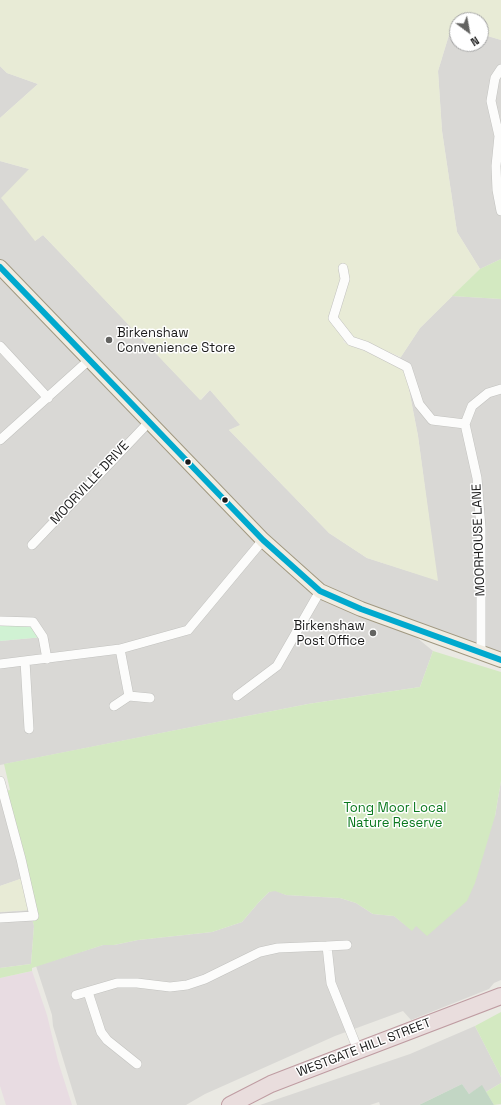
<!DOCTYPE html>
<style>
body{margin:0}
#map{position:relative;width:501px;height:1105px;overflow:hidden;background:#eae9e3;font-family:"Space Grotesk",sans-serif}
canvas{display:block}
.north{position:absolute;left:449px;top:12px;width:40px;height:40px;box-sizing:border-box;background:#fff;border:1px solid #a4a4a4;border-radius:50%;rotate:148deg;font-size:11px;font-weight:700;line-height:16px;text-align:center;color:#1b1b1b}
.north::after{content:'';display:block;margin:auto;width:14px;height:18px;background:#636361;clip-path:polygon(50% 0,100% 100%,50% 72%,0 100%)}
</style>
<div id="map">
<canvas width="501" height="1105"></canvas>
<div class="north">N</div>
</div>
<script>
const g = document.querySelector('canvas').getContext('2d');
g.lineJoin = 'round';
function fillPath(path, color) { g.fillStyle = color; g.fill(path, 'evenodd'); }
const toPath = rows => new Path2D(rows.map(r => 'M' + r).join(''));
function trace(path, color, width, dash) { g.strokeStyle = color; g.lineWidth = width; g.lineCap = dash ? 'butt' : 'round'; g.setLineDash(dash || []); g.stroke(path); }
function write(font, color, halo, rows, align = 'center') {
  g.font = font + ' "Space Grotesk",sans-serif'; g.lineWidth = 3; g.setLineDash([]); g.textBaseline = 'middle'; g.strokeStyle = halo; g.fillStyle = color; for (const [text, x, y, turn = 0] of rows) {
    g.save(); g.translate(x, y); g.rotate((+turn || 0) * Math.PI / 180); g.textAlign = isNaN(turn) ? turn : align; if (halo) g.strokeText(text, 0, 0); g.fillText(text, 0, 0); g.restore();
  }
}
const residential = toPath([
 [452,25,457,27,457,44,481,44,481,34,501,40,501,259,480,269,457,232,442,131,438,71],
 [0,66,7,73,38,84,0,118],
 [0,161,29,169,35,241,43,235,201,400,210,390,241,425,229,430,329,533,367,558,437,580,418,436,406,374,396,364,420,328,452,296,501,299,501,660,399,623,433,651,420,687,308,704,0,765,0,641,43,637,0,621],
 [501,781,501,980,494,983,489,989,411,1020,403,1011,335,1036,205,1094,186,1105,77,1105,53,1026,52,1015,36,966,103,945,114,945,138,940,212,932,242,922,259,902,269,892,275,890,286,895,340,898,356,903,373,914,394,916,412,930,495,816],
 [0,797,23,878,0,886],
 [30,910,34,926,31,964,0,968,0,912],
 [475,1026,501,1077,501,1083,486,1092,482,1086,469,1094,462,1084,419,1105,380,1105,379,1102,370,1105,260,1105,410,1054]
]);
const industrial = toPath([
 [32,971,47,1015,58,1061,72,1105,6,1105,0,1086,0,978]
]);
const farmland = toPath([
 [0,0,501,0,501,40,481,34,481,20,457,20,457,27,452,25,438,71,442,131,457,232,480,269,420,328,401,357,354,338,349,332,343,342,396,364,406,374,418,436,438,581,367,558,329,533,229,430,240,425,210,390,200,400,43,235,35,241,1,198,29,169,0,161,0,118,38,84,7,73,0,66],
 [23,878,30,910,0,912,0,886]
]);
const grass = toPath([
 [501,259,501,299,452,296,480,269],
 [433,651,501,672,501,781,495,816,475,883,467,901,427,936,416,926,412,931,394,916,373,914,356,903,340,898,286,895,275,891,269,892,259,902,242,922,212,932,138,940,114,945,103,945,32,968,32,971,0,978,0,968,31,964,34,926,0,792,10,790,4,764,308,704,420,687],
 [501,1012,501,1077,475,1026],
 [501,1083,501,1104,494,1105,486,1092]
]);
const cemetery = toPath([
 [462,1084,469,1094,482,1085,494,1105,419,1105]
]);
const park = toPath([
 [0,621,33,622,43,637,0,641]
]);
const street = toPath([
 [501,69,495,78,491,101,499,136,496,166,497,190,501,211],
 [343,268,345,279,333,318,351,341,366,346,407,367,419,404,432,420,465,424,477,478,481,528,481,653],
 [0,346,48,398],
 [465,424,472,406,488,393,501,389],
 [0,440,89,360],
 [32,545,149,422],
 [0,621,33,622,43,637,47,659],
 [120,649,129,696,150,698],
 [25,661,29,729],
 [0,664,120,649,188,630,263,540],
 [237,696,277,666,320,591],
 [114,706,129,696],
 [0,781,21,859,34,916,0,918],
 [327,946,347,945],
 [88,992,101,1032,107,1040,137,1064],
 [76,995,117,983,137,983,170,987,187,985,205,979,260,952,278,948,327,946,331,983,358,1050]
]);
const primary = toPath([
 [0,267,263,540,320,591,361,609,501,660]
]);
const highway = toPath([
 [230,1105,271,1084,302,1072,501,996]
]);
const bus1 = toPath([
 [0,267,263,540,320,591,361,609,501,660]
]);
const markers = [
 [109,340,4,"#636361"],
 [188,462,3.5,"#1b1b1b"],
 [225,500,3.5,"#1b1b1b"],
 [373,633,4,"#636361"]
];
const poiNames = [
 ["Birkenshaw",117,333],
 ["Convenience Store",117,348],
 ["Birkenshaw",365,626,"right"],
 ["Post Office",365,641,"right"]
];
const streetNames = [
 ["MOORVILLE DRIVE",90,483,-47],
 ["MOORHOUSE LANE",479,540,-92],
 ["WESTGATE HILL STREET",364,1048,-21]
];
const parkNames = [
 ["Tong Moor Local",395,808],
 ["Nature Reserve",395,823]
];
fillPath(residential, '#d9d8d5');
fillPath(industrial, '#e8dce2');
fillPath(farmland, '#e8ebd6');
fillPath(grass, '#d3e9c1');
fillPath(cemetery, '#c2d6c4');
fillPath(park, '#d0f2d3');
trace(street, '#c2c2bf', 10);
trace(primary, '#a09880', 16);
trace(highway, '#bf9ca2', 18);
trace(street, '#fcfcfb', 9);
trace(primary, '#f0ece2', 14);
trace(highway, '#e9dddd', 16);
trace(bus1, '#00a9ce', 6);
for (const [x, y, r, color] of markers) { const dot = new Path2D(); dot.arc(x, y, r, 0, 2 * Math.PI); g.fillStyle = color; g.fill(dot); trace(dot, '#fff', 1.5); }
write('13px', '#1b1b1b', '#fff', poiNames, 'left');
write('13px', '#1b1b1b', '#fff', streetNames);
write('13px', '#0a781d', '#fff', parkNames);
</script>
